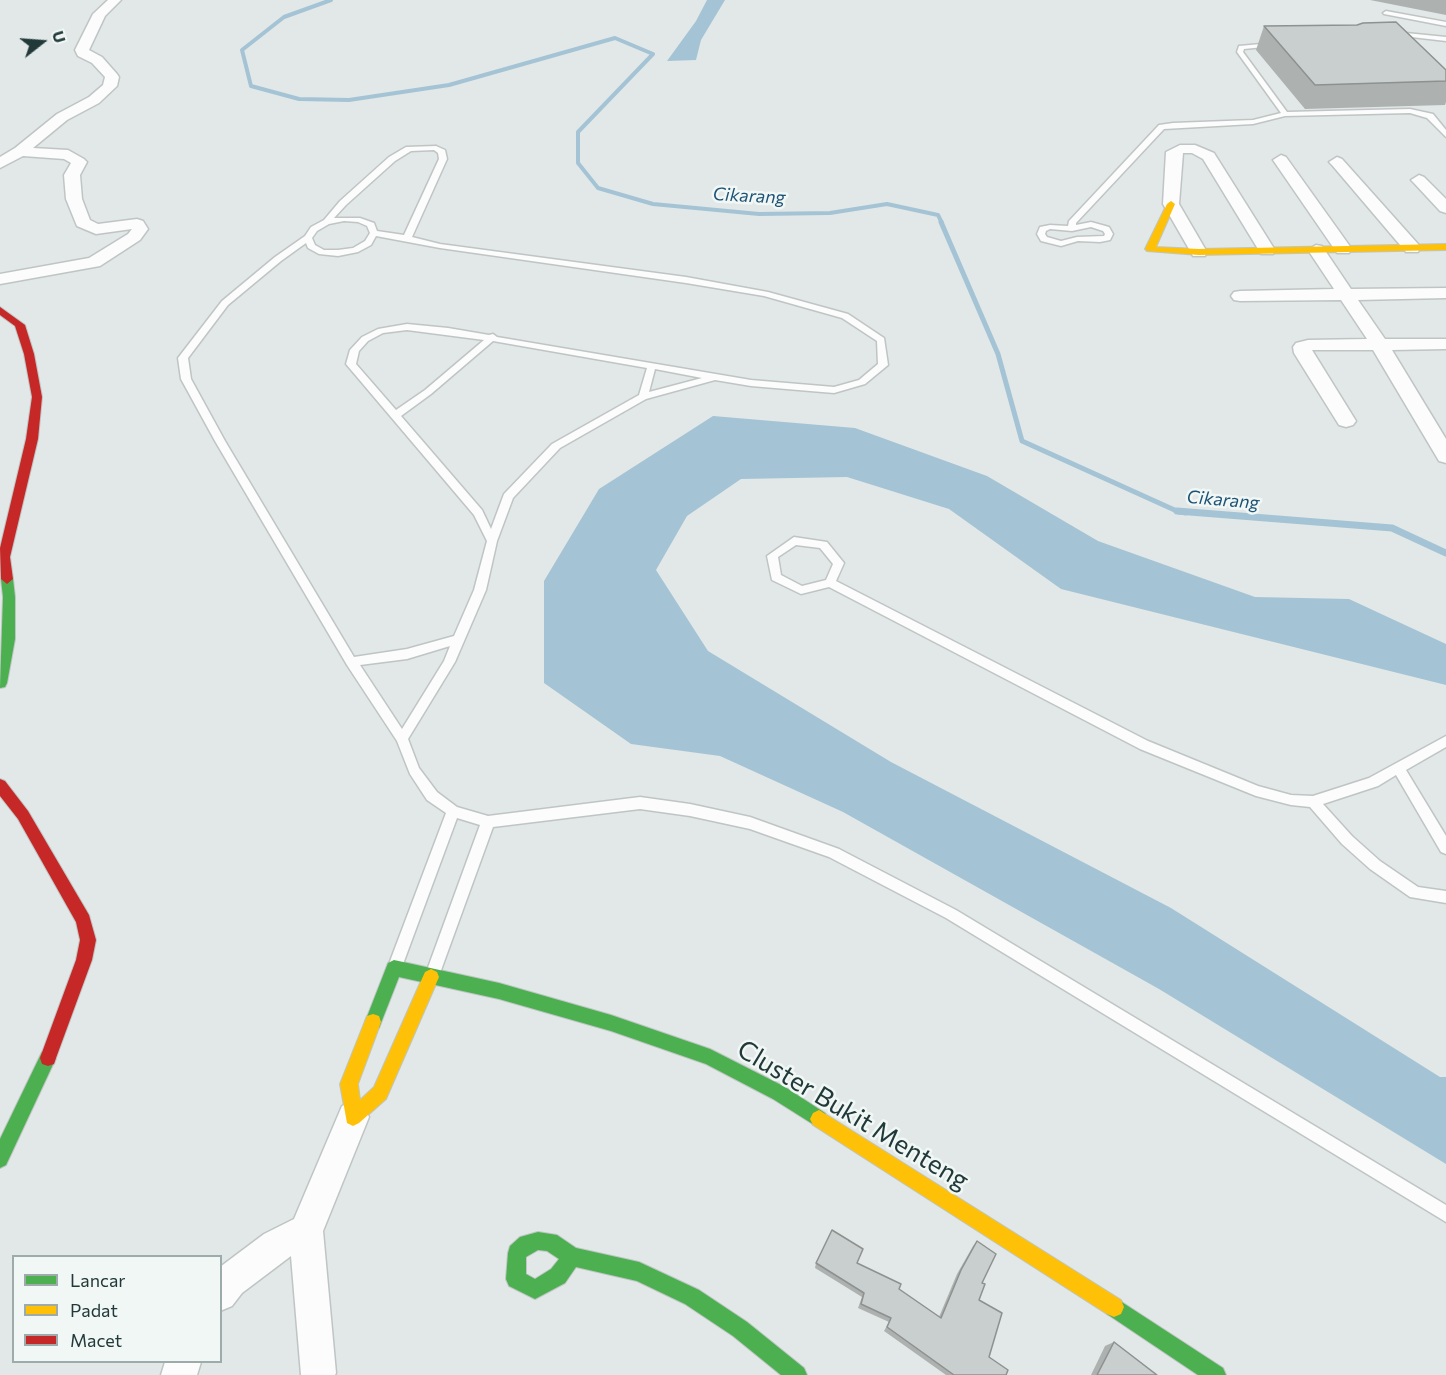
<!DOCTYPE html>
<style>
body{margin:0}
#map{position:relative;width:1446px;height:1375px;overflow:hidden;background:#e2e8e7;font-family:Commissioner,sans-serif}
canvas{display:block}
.legend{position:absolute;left:12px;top:1255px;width:210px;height:108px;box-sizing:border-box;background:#f0f7f5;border:2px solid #9dabaa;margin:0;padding:8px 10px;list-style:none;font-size:18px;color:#213a39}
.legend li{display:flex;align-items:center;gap:12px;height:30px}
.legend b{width:30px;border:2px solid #9dabaa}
.north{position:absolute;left:12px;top:12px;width:60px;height:60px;-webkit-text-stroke:4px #f0f7f5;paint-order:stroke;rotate:73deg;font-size:16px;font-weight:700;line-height:24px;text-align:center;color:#213a39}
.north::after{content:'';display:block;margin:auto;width:21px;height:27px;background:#213a39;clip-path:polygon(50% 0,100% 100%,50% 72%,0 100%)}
</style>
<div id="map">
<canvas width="1446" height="1375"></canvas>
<ul class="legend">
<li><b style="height:8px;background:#4caf50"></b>Lancar</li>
<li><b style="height:8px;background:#ffc107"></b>Padat</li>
<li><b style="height:8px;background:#c62828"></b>Macet</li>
</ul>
<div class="north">U</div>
</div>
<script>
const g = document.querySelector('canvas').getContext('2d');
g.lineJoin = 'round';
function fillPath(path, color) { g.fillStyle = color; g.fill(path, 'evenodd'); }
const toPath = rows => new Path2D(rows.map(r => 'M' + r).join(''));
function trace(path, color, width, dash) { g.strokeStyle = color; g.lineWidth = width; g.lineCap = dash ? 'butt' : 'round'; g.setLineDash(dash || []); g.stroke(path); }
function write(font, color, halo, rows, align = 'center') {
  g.font = font + ' Commissioner,sans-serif'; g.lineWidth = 5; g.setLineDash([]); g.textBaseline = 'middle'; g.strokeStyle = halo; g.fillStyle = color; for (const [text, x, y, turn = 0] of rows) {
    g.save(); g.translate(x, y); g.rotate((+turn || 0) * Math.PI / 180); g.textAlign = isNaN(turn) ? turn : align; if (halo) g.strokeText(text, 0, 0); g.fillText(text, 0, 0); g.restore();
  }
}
const water = toPath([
 [707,0,725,0,701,40,696,60,667,61,696,21],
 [713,416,855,428,987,476,1098,541,1255,597,1349,599,1446,644,1446,685,1061,589,949,509,847,477,741,479,687,516,656,570,708,651,891,762,1171,908,1440,1077,1446,1077,1446,1164,1159,989,843,812,720,756,631,744,544,683,544,581,599,489]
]);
const streamFar2 = toPath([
 [331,0,284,17,242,50,251,86,299,99,349,100,449,85,615,38,653,54,578,132,578,163,598,188,653,204,759,214,830,213,887,204,938,215,942,223]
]);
const streamFar1 = toPath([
 [941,222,998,354,1022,441,1179,512,1186,513]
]);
const stream = toPath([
 [1177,511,1392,528,1446,553]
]);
const lane = toPath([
 [1386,11,1446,22,1446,26,1384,14,1383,13,1386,11],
 [1396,32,1446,37,1446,41,1394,35,1393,34,1396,32],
 [1272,43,1274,44,1274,46,1244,49,1243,52,1287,112,1410,109,1433,114,1446,130,1446,137,1427,118,1410,113,1285,116,1253,124,1164,129,1076,223,1076,225,1091,222,1109,227,1113,234,1110,240,1100,242,1078,241,1061,246,1041,241,1037,234,1040,227,1050,225,1068,226,1069,221,1159,125,1173,123,1253,120,1281,113,1237,52,1239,46,1272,43],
 [1091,227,1103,231,1105,234,1104,236,1077,237,1061,241,1047,237,1045,234,1046,231,1050,229,1072,231,1091,227],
 [436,146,445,150,447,159,412,237,440,244,686,277,768,292,848,314,884,338,888,365,865,384,834,393,751,386,715,380,646,399,560,448,513,498,497,541,486,590,455,662,408,739,419,768,437,792,457,807,488,816,640,797,690,804,750,817,839,849,956,910,1446,1205,1446,1222,946,918,829,857,750,829,690,816,640,809,493,827,440,973,438,978,433,980,428,978,426,973,480,825,457,818,403,964,401,969,396,971,391,969,389,964,446,813,427,800,410,774,397,741,347,665,215,441,181,379,178,358,222,301,275,257,305,236,311,227,324,220,340,201,389,157,406,147,436,146],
 [434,150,438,153,439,159,404,235,377,231,374,223,360,218,334,218,346,205,395,161,411,151,434,150],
 [344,221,358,222,367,226,370,233,365,241,353,248,338,250,324,250,315,245,312,238,317,231,329,224,344,221],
 [376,236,440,248,686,283,764,296,842,318,877,341,878,364,859,380,834,387,751,380,497,337,493,334,489,335,448,328,407,324,378,329,362,337,350,350,346,364,474,515,487,541,474,590,454,636,407,649,354,657,225,441,191,379,188,358,228,305,281,261,306,243,308,248,319,254,338,256,358,252,371,245,376,236],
 [407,330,484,340,425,390,396,410,356,364,359,351,368,341,383,333,407,330],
 [493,341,647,368,639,395,552,444,504,494,491,529,482,510,401,416,431,394,493,341],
 [655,369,702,378,649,392,655,369],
 [450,646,444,661,402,729,360,665,407,659,450,646],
 [794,537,827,542,844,563,836,581,1148,741,1258,786,1291,795,1313,796,1369,778,1446,736,1446,747,1406,770,1446,836,1446,854,1441,852,1396,775,1378,786,1323,804,1352,836,1380,861,1418,887,1446,891,1446,903,1410,897,1370,869,1342,844,1310,807,1291,805,1256,796,1140,749,829,587,801,594,772,580,767,556,794,537],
 [796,545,820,548,833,564,826,580,802,586,781,575,778,557,796,545]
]);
const street = toPath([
 [108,0,121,0,105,16,89,50,102,57,117,74,119,77,117,86,99,103,67,120,33,148,68,150,84,159,87,162,80,175,82,199,90,220,98,224,137,219,143,221,148,229,140,240,100,266,0,284,0,274,89,258,128,234,132,229,96,234,77,226,66,199,64,175,71,163,64,159,23,156,0,168,0,157,15,148,57,114,89,97,103,85,105,77,92,63,78,56,75,50,93,14,108,0],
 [1180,145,1195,145,1214,153,1275,250,1273,254,1261,254,1203,159,1192,153,1183,153,1179,204,1207,252,1205,256,1193,256,1163,204,1166,152,1180,145],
 [1281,155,1286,157,1349,245,1351,249,1349,253,1337,253,1273,160,1281,155],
 [1337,157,1342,159,1418,244,1420,248,1418,252,1406,252,1332,165,1329,162,1337,157],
 [1419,175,1424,177,1446,199,1446,213,1440,211,1414,183,1411,180,1419,175],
 [1316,245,1322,246,1351,289,1446,288,1446,298,1358,300,1385,339,1446,339,1446,349,1392,350,1446,439,1446,463,1439,461,1373,350,1312,350,1356,421,1353,425,1346,427,1339,425,1294,353,1293,347,1296,343,1308,340,1367,339,1341,300,1240,301,1234,300,1231,296,1234,292,1240,291,1334,289,1308,250,1316,245],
 [353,1101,364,1106,369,1117,323,1231,336,1373,335,1375,301,1375,291,1256,242,1293,232,1306,220,1311,220,1267,264,1234,294,1219,342,1106,353,1101],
 [165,1362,201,1362,197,1375,161,1375,165,1362]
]);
const fast = toPath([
 [7,574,13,579,15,597,15,639,7,683,5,687,0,688,3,597,1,579,7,574],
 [394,960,499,983,611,1015,710,1049,785,1087,825,1113,828,1119,825,1125,819,1128,773,1099,706,1064,611,1031,499,999,399,977,379,1028,373,1030,367,1028,365,1022,388,963,394,960],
 [48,1050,54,1052,56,1058,6,1165,0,1168,0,1139,42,1052,48,1050],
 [538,1232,557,1235,576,1248,639,1262,699,1290,747,1322,804,1368,807,1375,781,1375,733,1336,685,1304,637,1281,576,1267,565,1283,535,1299,509,1286,506,1279,508,1253,510,1246,520,1237,538,1232],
 [538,1250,547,1251,559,1259,551,1269,535,1279,526,1274,526,1257,538,1250],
 [1114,1297,1223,1368,1226,1375,1198,1375,1107,1314,1104,1307,1107,1300,1114,1297]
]);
const slow = toPath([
 [1171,201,1175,204,1156,247,1199,249,1446,244,1446,250,1199,255,1147,251,1145,249,1167,204,1171,201],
 [431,969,437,972,439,977,386,1099,359,1123,353,1126,347,1123,340,1084,367,1016,373,1014,379,1016,381,1022,358,1084,360,1100,374,1087,425,972,431,969],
 [819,1110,1121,1300,1124,1307,1121,1314,1114,1317,1107,1314,813,1125,810,1119,813,1113,819,1110]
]);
const jam = toPath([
 [0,307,25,325,34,354,42,397,38,439,10,557,13,579,7,584,1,579,0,548,26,439,32,397,24,354,15,326,0,315,0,307],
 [0,779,5,781,28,811,89,915,96,940,92,960,56,1058,54,1064,48,1066,42,1064,40,1058,76,960,80,940,76,922,18,819,0,796,0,779]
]);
const wall = toPath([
 [1370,0,1446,0,1446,15],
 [1264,26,1446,70,1446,102,1445,105,1305,109,1256,50],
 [977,1241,982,1283,979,1300,989,1357,1006,1375,946,1375,884,1331,889,1322,858,1308,862,1297,815,1268,816,1263,857,1263,899,1289,939,1317,957,1274,973,1246],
 [1114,1342,1157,1375,1091,1375,1105,1346]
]);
const building = toPath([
 [1396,22,1446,70,1446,81,1315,85,1264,26,1357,25,1363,23,1396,22],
 [832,1230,863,1249,857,1263,901,1284,899,1289,941,1318,961,1270,977,1241,996,1254,982,1283,985,1284,979,1300,1002,1313,989,1357,1008,1370,1006,1375,954,1375,887,1327,891,1318,861,1304,864,1293,816,1263,832,1230],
 [1114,1342,1157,1375,1097,1375,1114,1342]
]);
const farWaternames = [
 ["Cikarang",749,196,3],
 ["Cikarang",1223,500,5]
];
const nearStreetnames = [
 ["Cluster Bukit Menteng",853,1115,31]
];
fillPath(water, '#a4c4d6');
trace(streamFar2, '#a4c4d6', 4);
trace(streamFar1, '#a4c4d6', 5);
trace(stream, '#a4c4d6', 7);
trace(lane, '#bfc5c4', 3);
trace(street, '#bfc5c4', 3);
trace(fast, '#bec6c4', 2);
trace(slow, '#bec6c4', 2);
trace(jam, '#bec6c4', 2);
fillPath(lane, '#fbfcfb');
fillPath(street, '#fbfcfb');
fillPath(fast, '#4caf50');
fillPath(slow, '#ffc107');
fillPath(jam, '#c62828');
fillPath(wall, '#adb2b1');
fillPath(building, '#c9cfce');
trace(building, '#8d9190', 1.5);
write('italic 18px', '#1e5274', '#f0f7f5', farWaternames);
write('26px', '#213a39', '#f0f7f5', nearStreetnames);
</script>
